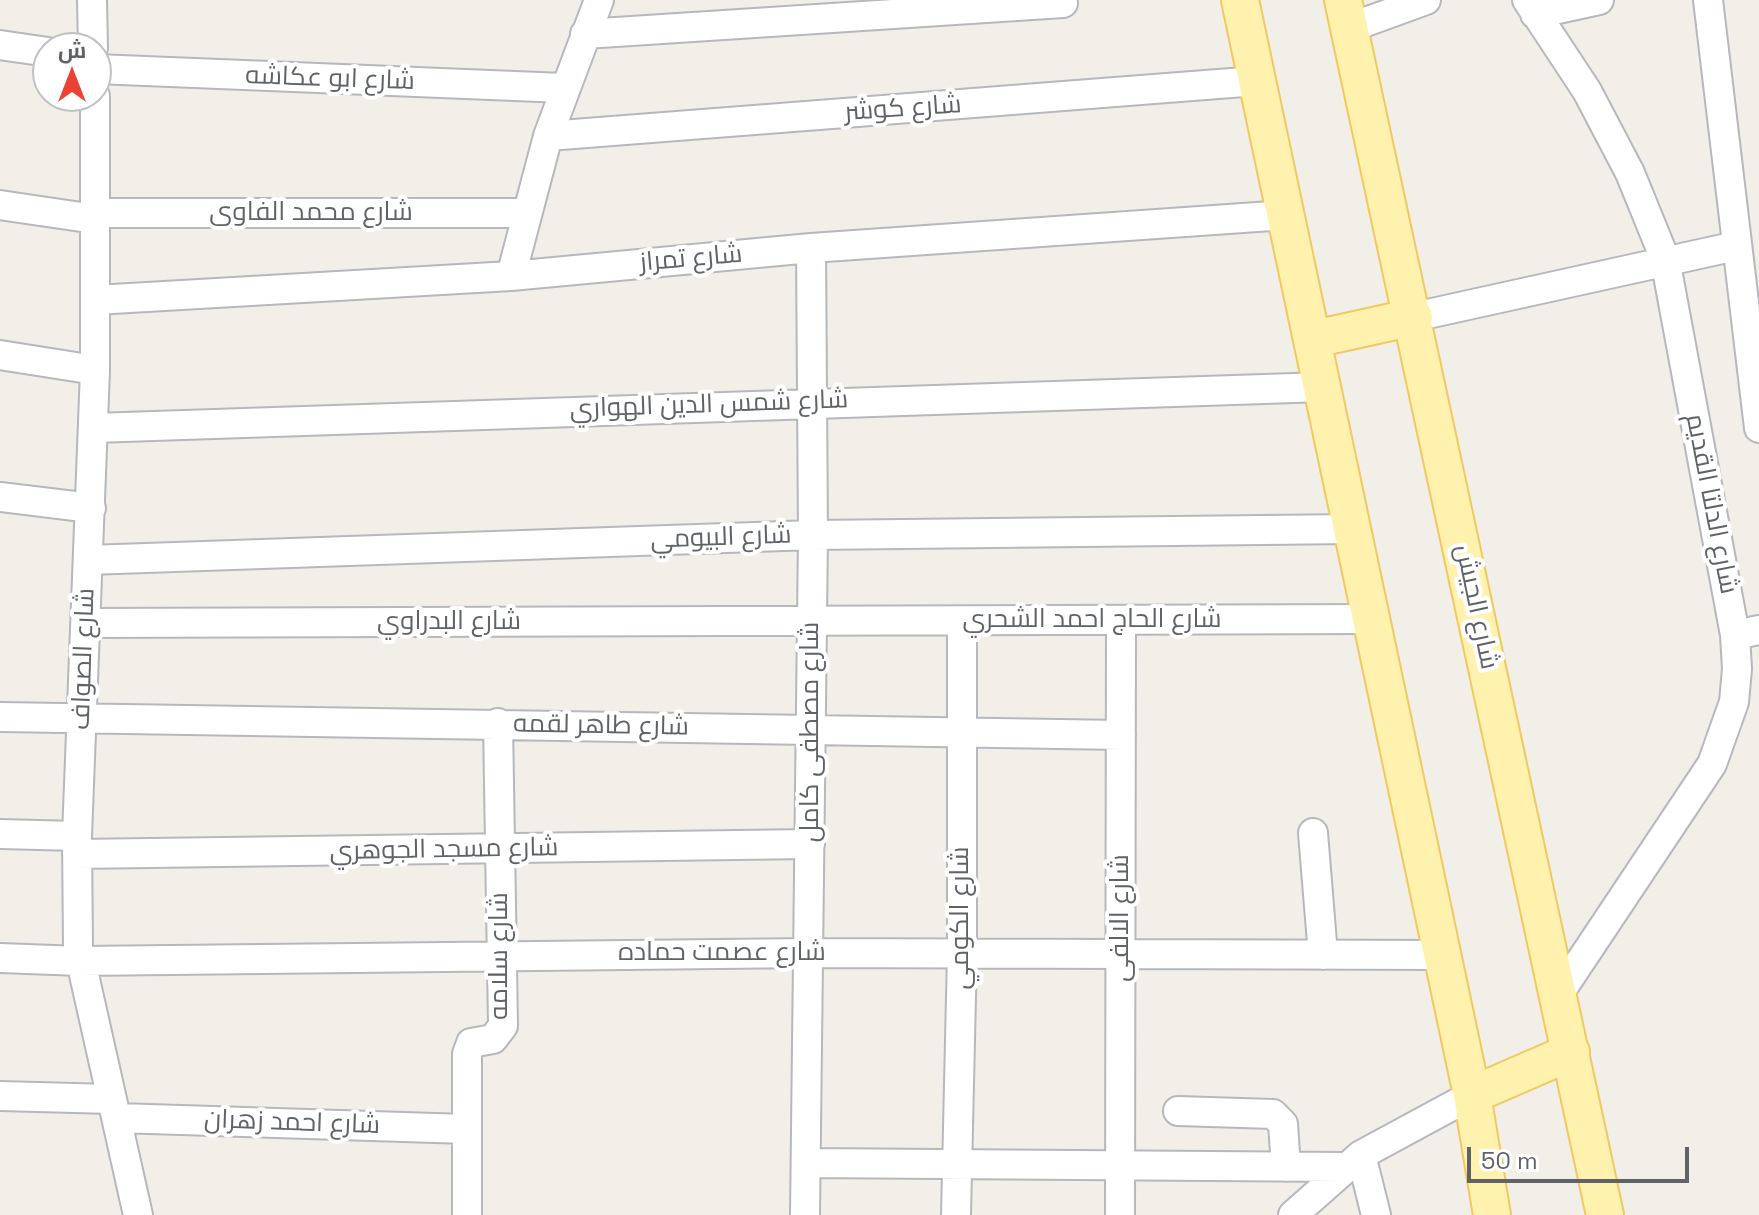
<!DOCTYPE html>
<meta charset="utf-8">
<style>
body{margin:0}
#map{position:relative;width:1759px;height:1215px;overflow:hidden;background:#f1efe8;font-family:"Space Grotesk",Cairo,sans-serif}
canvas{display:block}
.north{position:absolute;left:32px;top:32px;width:80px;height:80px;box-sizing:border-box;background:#fff;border:2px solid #bfc1c3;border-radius:50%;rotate:0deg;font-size:22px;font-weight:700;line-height:32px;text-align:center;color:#5f6368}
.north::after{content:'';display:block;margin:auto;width:28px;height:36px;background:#ea4335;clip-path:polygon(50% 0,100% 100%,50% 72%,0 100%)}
.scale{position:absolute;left:1467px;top:1147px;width:222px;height:36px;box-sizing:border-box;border:4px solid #5f6368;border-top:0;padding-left:10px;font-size:24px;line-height:28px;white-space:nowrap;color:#5f6368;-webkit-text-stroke:6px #fff;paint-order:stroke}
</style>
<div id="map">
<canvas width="1759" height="1215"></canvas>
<div class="north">ش</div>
<div class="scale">50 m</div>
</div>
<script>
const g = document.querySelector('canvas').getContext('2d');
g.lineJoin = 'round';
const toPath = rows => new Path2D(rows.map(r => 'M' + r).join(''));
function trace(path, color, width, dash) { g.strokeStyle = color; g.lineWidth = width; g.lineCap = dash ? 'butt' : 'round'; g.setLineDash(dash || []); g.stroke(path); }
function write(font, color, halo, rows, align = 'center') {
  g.font = font + ' "Space Grotesk",Cairo,sans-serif'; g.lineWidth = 8; g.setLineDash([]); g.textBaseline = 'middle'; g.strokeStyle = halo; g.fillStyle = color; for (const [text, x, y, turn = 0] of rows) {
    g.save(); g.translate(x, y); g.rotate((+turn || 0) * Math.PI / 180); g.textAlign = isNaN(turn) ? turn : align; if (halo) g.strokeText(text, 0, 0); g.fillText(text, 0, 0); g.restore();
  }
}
const minor = toPath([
 [92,0,93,48],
 [1527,0,1587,91,1630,173,1665,259,1735,635,1737,669,1734,702,1712,764,1558,995],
 [1708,0,1759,428],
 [1535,14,1599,0],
 [1349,28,1426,0],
 [585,34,1063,3],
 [0,45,48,52],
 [96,69,564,88],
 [95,96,95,370,77,836,78,948,138,1215],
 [548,136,1257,81],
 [0,205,95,219],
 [95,213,527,213],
 [511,276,548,136,599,0],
 [95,300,511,276,811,248,1286,215],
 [1414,317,1736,246],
 [0,355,95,370],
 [94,428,1324,387],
 [0,497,91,508],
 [88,560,813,535,1354,529],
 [86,623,1373,619],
 [1735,635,1759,630],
 [0,717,1121,735],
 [1313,833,1323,955],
 [0,834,77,836],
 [77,854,810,844],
 [0,958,80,961,810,953,1443,955],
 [0,1096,112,1099],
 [1178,1111,1273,1114,1283,1124,1286,1167],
 [117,1118,467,1129],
 [1361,1155,1376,1215],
 [807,1163,1344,1167],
 [467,1215,467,1054,471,1043,493,1039,503,1026,498,723],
 [805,1215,813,535,811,248],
 [956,1215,962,953,962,621],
 [1120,1215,1121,620],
 [1293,1215,1361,1155,1472,1095]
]);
const major = toPath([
 [1240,0,1472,1095,1492,1215],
 [1343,0,1605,1215],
 [1314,339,1414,317],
 [1472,1095,1571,1052]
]);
const streetNames = [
 ["شارع ابو عكاشه",330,79,2],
 ["شارع كوشر",903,109,-4],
 ["شارع محمد الفاوى",311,213],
 ["شارع تمراز",691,259,-5],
 ["شارع شمس الدين الهواري",709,405,-2],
 ["شارع الدلتا القديم",1711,504,79],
 ["شارع البيومي",721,538,-2],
 ["شارع الجيش",1476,607,78],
 ["شارع الحاج احمد الشحري",1092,620],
 ["شارع البدراوي",449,622],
 ["شارع الصواف",84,659,-88],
 ["شارع طاهر لقمه",601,726,1],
 ["شارع مصطفى كامل",811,732,-90],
 ["شارع مسجد الجوهري",444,850,-1],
 ["شارع الكومي",961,918,-90],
 ["شارع الالفى",1121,918,-90],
 ["شارع عصمت حماده",722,953],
 ["شارع سلامه",500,956,-90],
 ["شارع احمد زهران",292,1123,2]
];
trace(minor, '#b5b8bc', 32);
trace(major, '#f2c960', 40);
trace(minor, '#fff', 28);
trace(major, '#fff2af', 36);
write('26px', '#5f6368', '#fff', streetNames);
</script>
